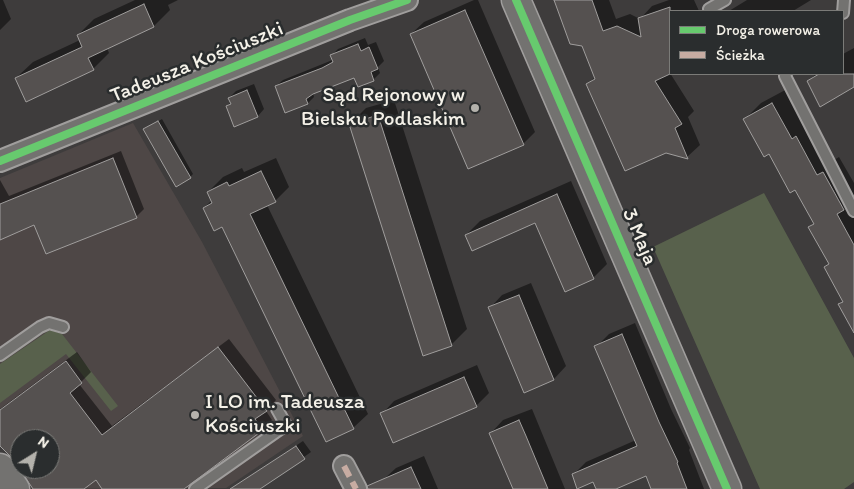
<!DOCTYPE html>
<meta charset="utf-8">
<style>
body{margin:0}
#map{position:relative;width:854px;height:489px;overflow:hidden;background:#3e3c3c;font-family:Itim,sans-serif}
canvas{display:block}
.legend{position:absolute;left:669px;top:10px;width:175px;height:65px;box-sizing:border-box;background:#2a2d2e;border:1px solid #7b7b78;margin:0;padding:6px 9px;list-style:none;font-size:15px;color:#f4f1e8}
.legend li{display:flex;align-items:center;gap:10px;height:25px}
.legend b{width:25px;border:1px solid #7b7b78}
.north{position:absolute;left:10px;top:429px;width:50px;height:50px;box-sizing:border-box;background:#2a2d2e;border:1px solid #7b7b78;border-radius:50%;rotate:36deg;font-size:14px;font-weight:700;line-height:20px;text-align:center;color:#f4f1e8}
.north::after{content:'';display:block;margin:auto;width:18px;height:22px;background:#b4b2ac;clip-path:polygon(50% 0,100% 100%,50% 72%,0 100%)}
</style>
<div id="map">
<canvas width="854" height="489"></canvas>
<ul class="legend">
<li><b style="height:6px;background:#67ca6e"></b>Droga rowerowa</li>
<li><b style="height:6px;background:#c7aca2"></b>Ścieżka</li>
</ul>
<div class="north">N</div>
</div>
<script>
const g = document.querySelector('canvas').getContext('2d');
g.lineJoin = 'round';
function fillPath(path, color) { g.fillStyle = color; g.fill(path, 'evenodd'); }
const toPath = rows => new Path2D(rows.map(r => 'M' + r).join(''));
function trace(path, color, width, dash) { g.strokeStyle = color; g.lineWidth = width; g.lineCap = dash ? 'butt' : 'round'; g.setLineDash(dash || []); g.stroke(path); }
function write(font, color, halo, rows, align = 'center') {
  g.font = font + ' Itim,sans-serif'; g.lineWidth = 5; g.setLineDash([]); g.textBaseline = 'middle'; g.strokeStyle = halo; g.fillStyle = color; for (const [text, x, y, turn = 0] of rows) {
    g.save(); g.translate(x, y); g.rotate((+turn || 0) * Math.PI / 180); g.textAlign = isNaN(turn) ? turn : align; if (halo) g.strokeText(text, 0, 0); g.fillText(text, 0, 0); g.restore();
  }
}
const built = toPath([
 [133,123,202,242,303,436,226,488,38,489,50,469,50,439,0,438,0,178]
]);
const green = toPath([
 [764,193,854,358,854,482,844,489,760,489,653,247],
 [50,330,62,334,118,406,111,411,66,354,0,403,0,364]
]);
const shadow = toPath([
 [0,0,3,0,11,19,0,30],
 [135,0,178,0,168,5,170,10,154,26,107,48,109,53,93,69,16,78,33,62,80,40,78,35,94,19],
 [474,0,478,0,535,132,523,144,411,34,424,22],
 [556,0,609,0,616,19,630,14,640,19,652,6,669,0,694,0,699,11,670,11,670,73,694,111,688,117,700,145,687,157,666,152,588,84,595,77,583,45],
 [747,0,811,0,793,11,729,11],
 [365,38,368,45,376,42,384,61,378,67,380,73,373,80,354,77,313,93,314,97,308,103,286,112,276,86,283,80,330,61,333,59,332,55,338,49],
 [854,48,854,85,808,81,816,74,843,74,843,54],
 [254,84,264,109,258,116,235,126,227,106,231,102,229,98,236,91],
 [789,88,812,121,834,160,839,157,854,183,854,331,840,304,844,301,825,267,830,263,810,227,814,223,795,189,745,119,761,103],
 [394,100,467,329,451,345,350,124,366,108],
 [162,119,193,174,190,177,145,129],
 [121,151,144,209,136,217,35,224,0,233,0,180,9,196],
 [276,158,289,187,275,201,267,205,368,414,353,428,223,225,204,208,212,200,208,192,223,177,242,168,244,172],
 [571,181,607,264,593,278,535,222,466,235,480,221],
 [531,283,566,366,554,379,525,391,490,308,502,295],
 [635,323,671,409,690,448,689,450,704,489,653,489,647,474,613,489,598,489,594,481,573,475,586,462,636,440,596,347,609,334],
 [229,339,276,400,266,411,272,420,262,429,182,489,104,489,96,479,82,489,40,489,21,469,50,469,50,439,20,439,20,468,0,443,0,409,77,352,91,372,79,384,112,426],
 [477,365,489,393,476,406,394,442,382,414,394,401],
 [532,409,565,489,514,489,491,433,503,420],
 [303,441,311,452,259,489,231,489],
 [424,456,438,489,387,489,383,480,396,468]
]);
const building = toPath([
 [554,0,592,0,603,31,617,26,641,37,638,18,670,7,670,74,655,81,682,124,675,128,688,159,666,153,625,171,586,84,595,79,582,46,570,44,554,0],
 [144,4,154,27,88,58,94,70,26,102,15,78,82,47,77,35,144,4],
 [465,10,524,145,468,169,410,34,465,10],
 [358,44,361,51,369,47,378,69,371,72,374,81,358,87,354,78,313,94,306,99,308,104,285,113,275,86,322,68,333,62,330,55,358,44],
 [819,74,854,74,854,87,820,107,807,81,819,74],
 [247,90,258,117,234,127,226,106,231,104,228,98,247,90],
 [772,103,792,139,796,136,817,175,823,172,844,210,837,214,854,245,854,333,838,304,843,302,824,267,829,264,808,227,814,224,795,190,790,193,769,154,764,157,743,119,772,103],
 [378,115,452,346,423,356,349,124,378,115],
 [158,121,191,178,176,187,143,129,158,121],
 [113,158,137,218,46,254,34,225,0,240,0,204,113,158],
 [261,171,276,202,250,214,354,429,326,442,222,227,214,231,203,208,212,203,207,192,227,182,229,186,261,171],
 [557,194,594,279,565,292,535,223,472,251,465,235,557,194],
 [519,295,554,380,524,393,488,307,519,295],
 [622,334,659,422,678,462,677,463,687,489,651,489,646,476,616,489,596,489,593,482,577,489,572,474,637,446,594,346,622,334],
 [218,347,267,411,255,419,263,430,184,489,102,489,96,480,84,489,33,489,13,459,0,446,0,410,66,361,82,383,70,393,102,435,218,347],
 [20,439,50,439,50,469,20,469,20,439],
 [464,377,477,407,393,443,380,413,464,377],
 [519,420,526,436,548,489,513,489,489,433,519,420],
 [296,446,305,459,260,489,230,489,296,446],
 [411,467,421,489,368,489,367,486,411,467]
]);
const lane = toPath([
 [709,9,725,0],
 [843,13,844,0],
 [786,74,785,76,854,211],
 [0,355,40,327,49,323,63,327],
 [195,489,286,425,277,409]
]);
const street = toPath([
 [0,161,350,20,407,0],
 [344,466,356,489]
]);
const secondary = toPath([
 [516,0,727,489],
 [0,468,15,489]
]);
const quiet = toPath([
 [344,466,356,489]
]);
const cycleway = toPath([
 [516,0,727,489],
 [0,161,350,20,407,0]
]);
const markers = [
 [475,108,5,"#b4b2ac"],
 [195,415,5,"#b4b2ac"]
];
const streetNames = [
 ["Tadeusza Kościuszki",197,63,-22],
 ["3 Maja",639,237,67]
];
const poiNames = [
 ["Sąd Rejonowy w",465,96],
 ["Bielsku Podlaskim",465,120],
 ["I LO im. Tadeusza",205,403,"left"],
 ["Kościuszki",205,427,"left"]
];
fillPath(built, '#4e4746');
fillPath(green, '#58614c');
fillPath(shadow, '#0007');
fillPath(building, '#555150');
trace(building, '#a09e9d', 1);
trace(lane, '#a09e9d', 14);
trace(street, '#a09e9d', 24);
trace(secondary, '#a09e9d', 31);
trace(lane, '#737270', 10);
trace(street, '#737270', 20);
trace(secondary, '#737270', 28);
trace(quiet, '#c7aca2', 6, [12, 6]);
trace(cycleway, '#67ca6e', 8);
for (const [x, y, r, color] of markers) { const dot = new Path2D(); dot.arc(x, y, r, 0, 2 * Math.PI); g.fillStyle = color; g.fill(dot); trace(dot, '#2a2d2e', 2); }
write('21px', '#f4f1e8', '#2a2d2e', streetNames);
write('21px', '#f4f1e8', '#2a2d2e', poiNames, 'right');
</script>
